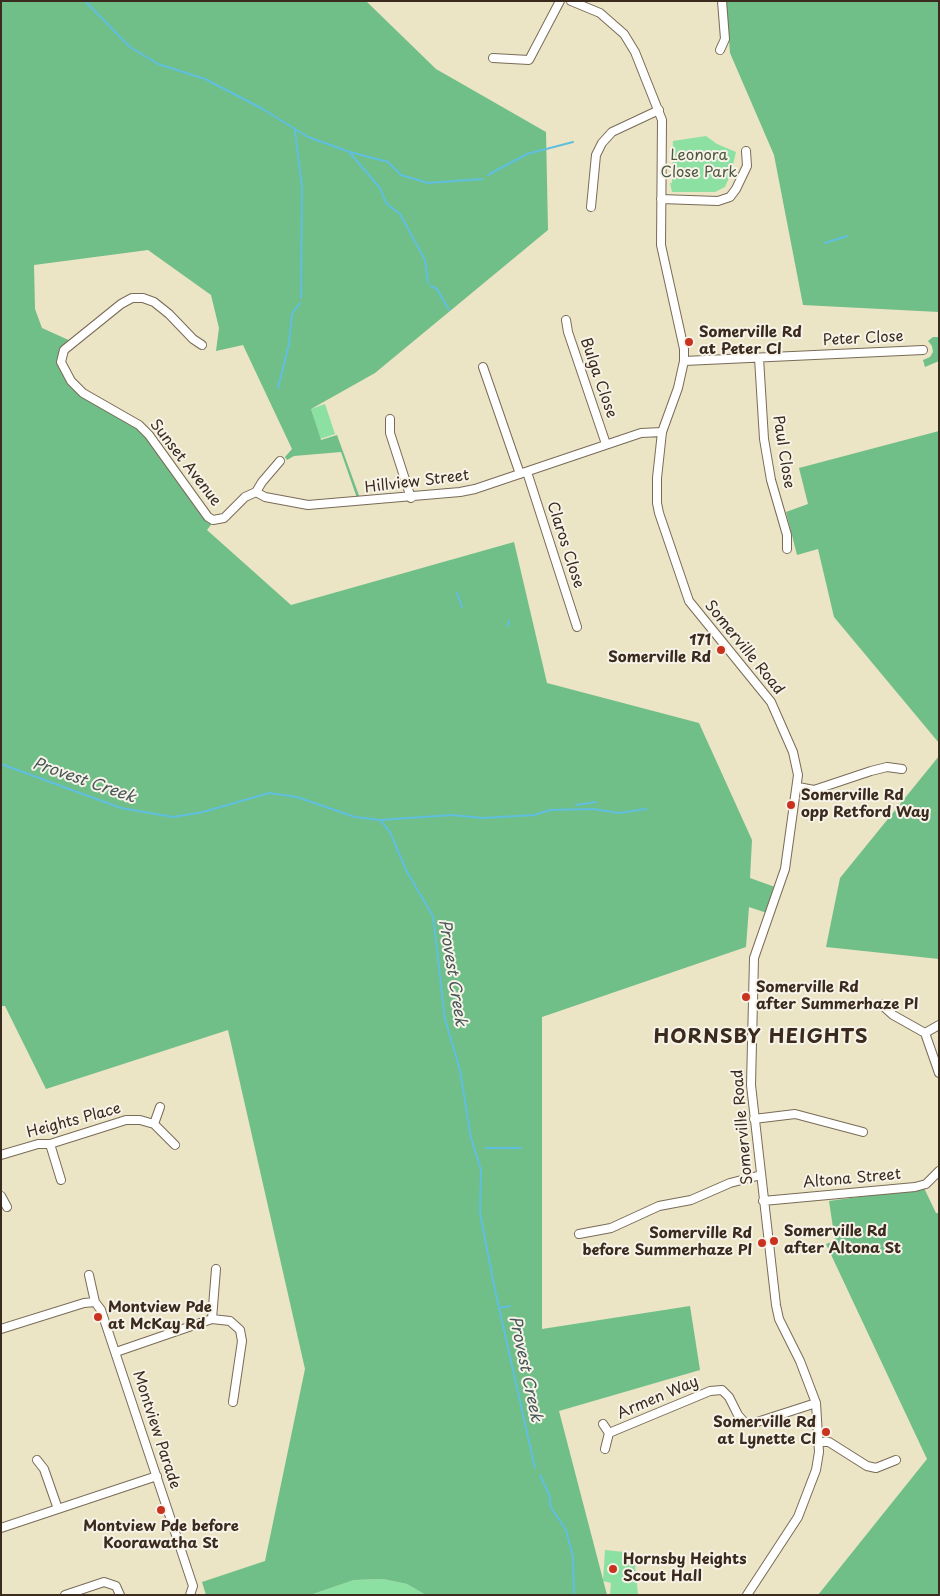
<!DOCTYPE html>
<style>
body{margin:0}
#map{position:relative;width:940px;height:1596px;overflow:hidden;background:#ebe4c5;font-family:"Playpen Sans",sans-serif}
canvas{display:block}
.frame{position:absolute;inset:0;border:2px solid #3b2a1e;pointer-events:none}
</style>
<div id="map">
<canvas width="940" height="1596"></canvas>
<div class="frame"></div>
</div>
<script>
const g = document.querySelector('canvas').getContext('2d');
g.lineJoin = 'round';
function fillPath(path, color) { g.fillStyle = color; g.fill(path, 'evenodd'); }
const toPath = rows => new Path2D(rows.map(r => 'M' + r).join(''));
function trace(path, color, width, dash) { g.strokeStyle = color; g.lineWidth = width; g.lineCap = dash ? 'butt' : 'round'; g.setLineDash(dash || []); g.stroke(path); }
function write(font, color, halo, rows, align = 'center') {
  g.font = font + ' "Playpen Sans",sans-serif'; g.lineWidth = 4; g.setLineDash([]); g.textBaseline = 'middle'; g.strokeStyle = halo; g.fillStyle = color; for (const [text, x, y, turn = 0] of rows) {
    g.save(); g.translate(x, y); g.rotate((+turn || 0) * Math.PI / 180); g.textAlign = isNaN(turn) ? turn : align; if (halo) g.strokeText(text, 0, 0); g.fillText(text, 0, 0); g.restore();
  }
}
const green = toPath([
 [706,136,717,144,736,152,731,173,725,187,715,192,672,192,670,183,672,183,673,141],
 [325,404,335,434,320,439,311,409],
 [605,1550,634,1553,638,1595,610,1595,611,1583,603,1581],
 [383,1579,407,1584,426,1595,310,1595,354,1580]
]);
const forest = toPath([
 [1,1,366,1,436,69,546,132,548,230,375,373,311,409,321,440,337,435,361,501,358,501,341,452,294,456,287,460,285,457,292,449,243,345,216,351,219,328,211,295,148,250,34,265,35,309,42,328,73,342,60,359,60,369,63,375,87,400,145,432,213,522,207,530,291,605,514,542,547,683,699,723,752,840,750,878,775,887,767,913,749,907,746,947,542,1017,542,1329,690,1306,700,1370,559,1411,607,1595,426,1595,407,1584,383,1579,354,1580,310,1595,206,1595,202,1582,265,1561,305,1369,228,1030,46,1089,5,1006,1,1006],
 [726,1,939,1,939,312,803,305,774,155,730,53],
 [933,337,939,337,939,361,925,367,923,360,930,357,933,352,932,346,928,341],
 [939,431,939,743,834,617,818,549,797,555,786,512,808,504,799,468],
 [939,756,939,959,826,947,840,878],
 [924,1188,936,1213,939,1213,939,1595,818,1595,927,1459,826,1244,835,1241,829,1201]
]);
const stream = toPath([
 [85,1,130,47,158,64,205,79,261,108,308,137,350,152,388,162,401,175,428,183,482,179],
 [295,131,302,187,301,298],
 [350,153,380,188,386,203,400,214,425,260,428,283],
 [488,175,527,154,573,142],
 [825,243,847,236],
 [431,286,437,289,449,310],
 [278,388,289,344,292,314,300,303],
 [457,593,462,607],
 [508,626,509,621],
 [1,764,121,808,173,817,203,812,269,793,297,797,355,817,380,820,390,832,407,872,433,916,445,1019,460,1070,471,1138,481,1170,480,1213,495,1290,535,1468],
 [576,805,596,802],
 [380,820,452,815,483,818,534,815,550,810,593,809,619,813,646,809],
 [486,1148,521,1148],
 [499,1308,510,1306],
 [522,1366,529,1366],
 [540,1475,550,1497,550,1506,566,1530,573,1557,574,1595]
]);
const minor = toPath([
 [571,1,600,13,624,34,635,52,662,120,661,245,684,349,684,361,678,388,662,432,657,478,657,503,659,513,689,601,771,702,793,752,798,775,785,869,754,958,751,1085,776,1305,779,1319,800,1361,816,1403,819,1452,816,1470,798,1517,747,1595],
 [720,50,725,39,722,1],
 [493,58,529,60,560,1],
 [661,199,718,201,730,197,736,189,747,166,746,151],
 [591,207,596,155,602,143,612,132,659,110],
 [566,320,568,332,606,444],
 [202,345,193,339,169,314,154,302,143,298,132,298,121,304,64,350,61,362,71,381,83,393,139,425,149,435,208,517,213,520,224,518,245,497,256,492,262,482,280,461],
 [759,358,764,439,771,480,787,535,787,549],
 [684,361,923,350],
 [483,367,520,474],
 [390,419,390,433,411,498],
 [527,472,577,627],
 [256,492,265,497,308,505,460,492,475,489,641,433,662,432],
 [798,787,814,790,871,771,887,767,902,769],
 [881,1004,893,1015,925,1033,939,1073],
 [925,1033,939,1025],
 [754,1119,795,1114,863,1132],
 [154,1124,175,1145],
 [50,1144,61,1180],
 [1,1155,38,1144,50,1144,126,1120,140,1120,154,1124,160,1107],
 [1,1196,7,1207],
 [763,1201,915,1187,926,1184,939,1171],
 [579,1234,611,1228,659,1206,691,1200,730,1183,761,1175],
 [89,1275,95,1302,101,1310,193,1586,190,1595],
 [212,1319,216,1269],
 [1,1329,84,1303,95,1302],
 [116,1352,212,1319,230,1321,240,1330,242,1341,233,1402],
 [603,1424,609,1433],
 [820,1442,829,1442,867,1466,876,1468,896,1460],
 [605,1449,609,1433,710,1391,722,1390,729,1397,738,1415,745,1423,754,1423,816,1403],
 [37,1460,44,1469,58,1509],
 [1,1528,157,1476],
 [65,1595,104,1582,116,1586,120,1595]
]);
const markers = [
 [689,342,5,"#c8321e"],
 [721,650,5,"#c8321e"],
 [791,805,5,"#c8321e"],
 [746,997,5,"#c8321e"],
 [774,1241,5,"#c8321e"],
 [762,1243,5,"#c8321e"],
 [98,1317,5,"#c8321e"],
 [826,1432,5,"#c8321e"],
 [161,1510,5,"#c8321e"],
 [613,1569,5,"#c8321e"]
];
const parkNames = [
 ["Leonora",699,156],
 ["Close Park",699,173]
];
const poiNames = [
 ["Somerville Rd",699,333],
 ["at Peter Cl",699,350],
 ["171",711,641,"right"],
 ["Somerville Rd",711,658,"right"],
 ["Somerville Rd",801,796],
 ["opp Retford Way",801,813],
 ["Somerville Rd",756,988],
 ["after Summerhaze Pl",756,1005],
 ["Somerville Rd",784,1232],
 ["after Altona St",784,1249],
 ["Somerville Rd",752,1234,"right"],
 ["before Summerhaze Pl",752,1251,"right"],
 ["Montview Pde",108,1308],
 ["at McKay Rd",108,1325],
 ["Somerville Rd",816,1423,"right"],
 ["at Lynette Cl",816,1440,"right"],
 ["Montview Pde before",161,1527,"center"],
 ["Koorawatha St",161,1544,"center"],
 ["Hornsby Heights",623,1560],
 ["Scout Hall",623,1577]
];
const streetNames = [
 ["Peter Close",863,339,-3],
 ["Bulga Close",598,378,71],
 ["Paul Close",783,452,81],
 ["Sunset Avenue",185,463,52],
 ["Hillview Street",417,482,-7],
 ["Claros Close",565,545,72],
 ["Somerville Road",744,648,51],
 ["Heights Place",74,1121,-15],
 ["Somerville Road",743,1127,-95],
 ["Altona Street",852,1179,-5],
 ["Armen Way",658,1398,-23],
 ["Montview Parade",156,1430,72]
];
const waterNames = [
 ["Provest Creek",84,781,19],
 ["Provest Creek",452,973,81],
 ["Provest Creek",525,1369,78]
];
const districtNames = [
 ["HORNSBY HEIGHTS",761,1037]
];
fillPath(green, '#8be0a2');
fillPath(forest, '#70be88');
trace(stream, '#60bfde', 2);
trace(minor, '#796b58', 10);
trace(minor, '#fff', 8);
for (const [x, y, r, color] of markers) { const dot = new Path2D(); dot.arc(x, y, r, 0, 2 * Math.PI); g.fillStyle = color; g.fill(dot); trace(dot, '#f7f3e8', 2); }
write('15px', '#4f583f', '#f7f3e8', parkNames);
write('bold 15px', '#3b2a1e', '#f7f3e8', poiNames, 'left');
write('15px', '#3b2a1e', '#f7f3e8', streetNames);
write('italic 16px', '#465758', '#f7f3e8', waterNames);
g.letterSpacing = '1px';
write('bold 20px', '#3b2a1e', '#f7f3e8', districtNames);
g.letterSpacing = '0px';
</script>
